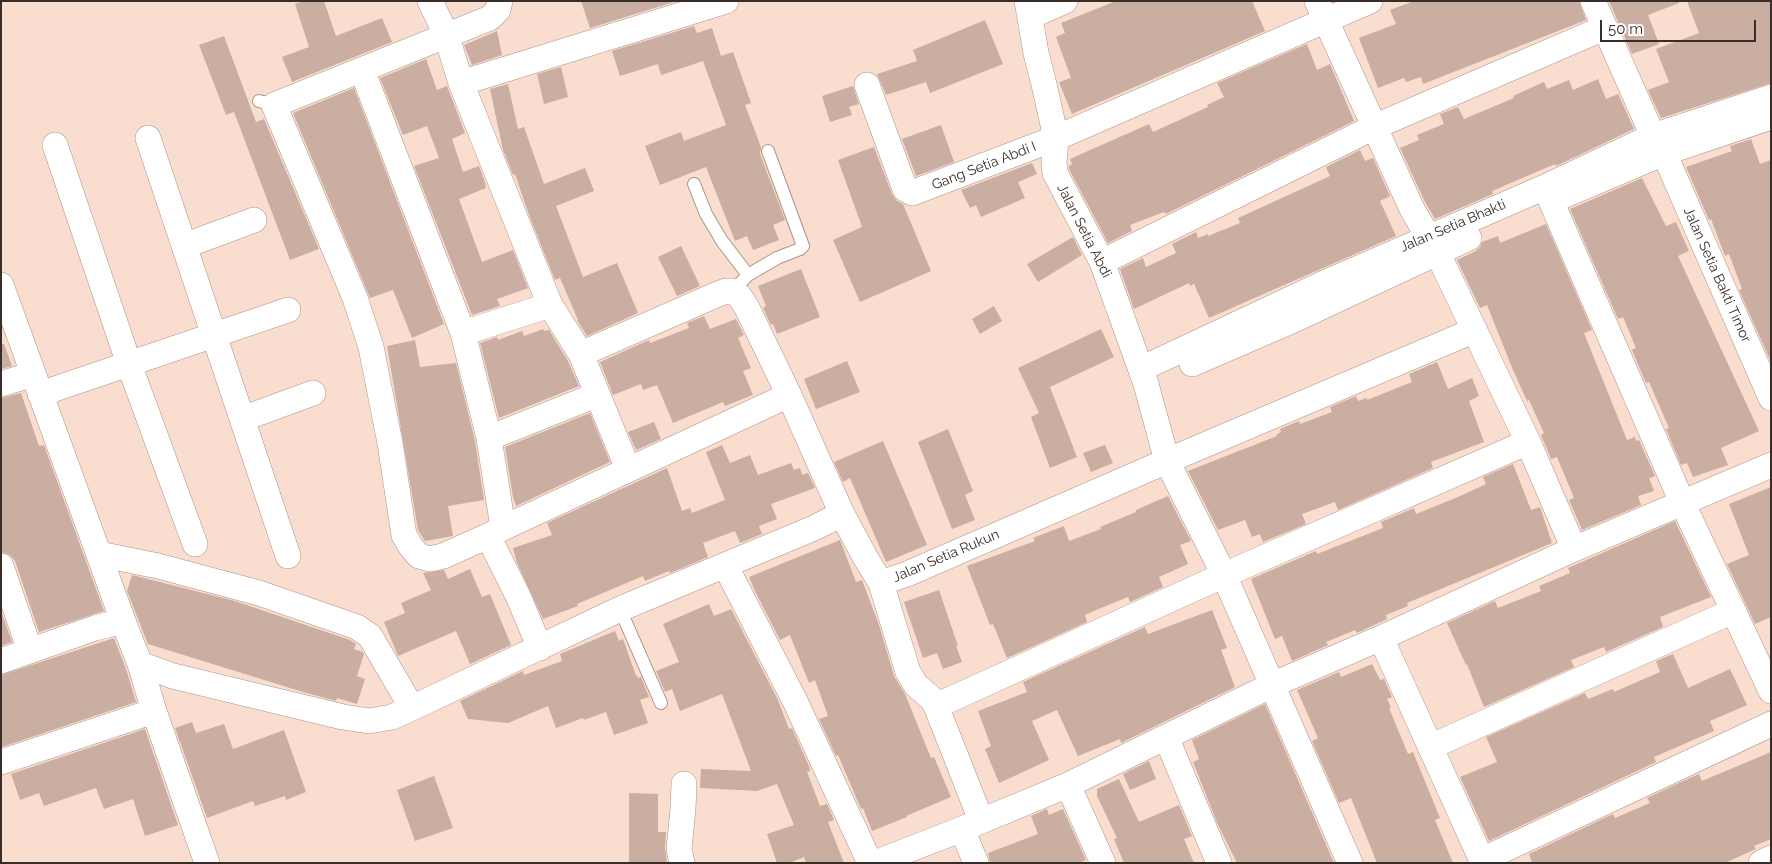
<!DOCTYPE html>
<style>
body{margin:0}
#map{position:relative;width:1772px;height:864px;overflow:hidden;background:#f9ddcf;font-family:Raleway,sans-serif}
canvas{display:block}
.frame{position:absolute;inset:0;border:2px solid #382d28;pointer-events:none}
.scale{position:absolute;left:1600px;top:20px;width:156px;height:22px;box-sizing:border-box;border:2px solid #382d28;border-top:0;padding-left:6px;font-size:15px;line-height:18px;white-space:nowrap;color:#382d28;-webkit-text-stroke:4px #fff;paint-order:stroke}
</style>
<div id="map">
<canvas width="1772" height="864"></canvas>
<div class="frame"></div>
<div class="scale">50 m</div>
</div>
<script>
const g = document.querySelector('canvas').getContext('2d');
g.lineJoin = 'round';
function fillPath(path, color) { g.fillStyle = color; g.fill(path, 'evenodd'); }
const toPath = rows => new Path2D(rows.map(r => 'M' + r).join(''));
function trace(path, color, width, dash) { g.strokeStyle = color; g.lineWidth = width; g.lineCap = dash ? 'butt' : 'round'; g.setLineDash(dash || []); g.stroke(path); }
function write(font, color, halo, rows, align = 'center') {
  g.font = font + ' Raleway,sans-serif'; g.lineWidth = 4; g.setLineDash([]); g.textBaseline = 'middle'; g.strokeStyle = halo; g.fillStyle = color; for (const [text, x, y, turn = 0] of rows) {
    g.save(); g.translate(x, y); g.rotate((+turn || 0) * Math.PI / 180); g.textAlign = isNaN(turn) ? turn : align; if (halo) g.strokeText(text, 0, 0); g.fillText(text, 0, 0); g.restore();
  }
}
const building = toPath([
 [304,1,324,1,336,36,382,18,392,42,292,82,282,57,309,47,295,4],
 [581,1,677,1,590,28],
 [1116,1,1252,1,1265,31,1072,114,1059,82,1071,78,1056,37,1065,33,1061,23],
 [1414,1,1579,1,1586,20,1423,84,1421,77,1406,82,1404,78,1378,88,1359,38,1396,24,1390,10],
 [1609,1,1678,1,1679,3,1648,15,1659,44,1632,54],
 [1687,1,1771,1,1771,83,1661,118,1648,90,1669,82,1656,49,1699,33],
 [985,20,1003,64,930,93,926,82,886,95,877,74,917,61,913,50],
 [694,26,697,33,712,28,721,56,733,52,751,103,745,105,761,147,760,154,785,220,773,225,779,240,753,250,747,236,735,241,706,167,660,185,645,146,681,132,684,141,726,125,703,61,661,75,658,64,620,76,612,51],
 [497,31,502,55,472,65,464,45],
 [224,36,256,122,264,119,319,249,290,260,234,112,226,115,199,45],
 [1307,44,1317,70,1330,64,1354,121,1166,214,1164,212,1130,225,1132,231,1108,243,1069,169,1069,166,1072,164,1070,159,1149,124,1153,132,1208,107,1207,105,1224,97,1217,83],
 [426,59,437,90,447,86,465,133,452,139,463,172,479,166,486,185,485,185,486,188,459,199,482,262,513,250,528,288,497,299,500,306,472,315,414,166,439,158,427,126,403,135,380,78],
 [561,67,568,97,544,104,537,74],
 [1598,79,1606,99,1618,94,1634,129,1556,166,1555,164,1492,191,1493,194,1435,219,1425,202,1400,148,1419,140,1417,135,1444,124,1440,114,1458,107,1464,119,1514,98,1513,96,1544,82,1547,89,1569,80,1573,90],
 [508,84,518,129,524,127,544,184,585,168,594,191,556,206,583,277,617,263,638,313,587,336,577,320,578,320,560,278,555,280,529,215,515,174,513,175,503,150,490,89],
 [853,86,859,104,849,107,852,115,830,122,822,96],
 [354,88,444,324,412,338,393,290,370,298,293,113],
 [941,125,954,162,916,176,902,139],
 [1751,139,1760,164,1771,160,1771,362,1739,290,1742,289,1729,254,1725,256,1711,219,1709,220,1686,167,1732,151,1730,146],
 [874,147,892,194,897,201,903,204,931,271,860,302,833,240,862,227,838,160],
 [1360,150,1365,161,1373,158,1390,196,1380,201,1396,236,1209,318,1194,284,1190,286,1189,283,1134,309,1120,269,1143,258,1146,267,1176,253,1172,244,1196,232,1198,238,1208,234,1208,236,1240,223,1238,218,1330,176,1326,167],
 [1032,163,1037,174,1018,182,1025,198,981,217,976,205,970,208,961,190],
 [1642,178,1666,226,1676,222,1689,251,1678,256,1759,431,1721,448,1728,465,1693,477,1687,463,1681,465,1666,429,1669,428,1649,382,1646,383,1632,350,1636,348,1623,317,1618,319,1570,209],
 [1546,224,1592,330,1584,333,1627,440,1635,437,1636,441,1639,440,1655,476,1649,478,1654,491,1638,496,1641,505,1582,530,1569,500,1574,498,1557,457,1551,459,1541,435,1544,433,1529,400,1527,401,1513,370,1487,305,1480,308,1457,260,1476,251,1480,247,1482,242,1498,236,1500,243],
 [1073,237,1082,255,1038,282,1027,264],
 [681,246,700,286,677,296,658,257],
 [801,269,820,317,777,334,773,324,771,325,763,308,766,306,758,286],
 [994,306,1002,321,980,334,972,319],
 [704,316,710,329,736,319,744,335,738,338,751,368,743,371,753,395,725,406,723,402,673,423,657,385,643,390,641,384,613,395,600,362,649,340,650,343,689,328,687,323],
 [543,329,544,331,549,330,568,361,579,386,499,418,480,343,497,337,498,340,522,331,524,336],
 [1101,329,1114,357,1050,387,1077,457,1050,468,1031,417,1039,413,1018,368],
 [415,340,420,367,456,363,475,441,484,500,448,506,453,536,425,541,418,530,387,346],
 [1,344,4,344,12,366,1,369],
 [847,361,860,392,816,409,804,379],
 [1437,362,1448,389,1472,378,1479,396,1469,401,1484,442,1431,462,1433,468,1338,510,1335,502,1302,514,1306,524,1263,542,1260,534,1252,537,1245,520,1218,530,1188,471,1277,436,1276,435,1281,432,1280,429,1299,421,1300,424,1332,412,1330,407,1354,397,1356,396,1358,401,1367,398,1367,400,1412,382,1409,374],
 [21,393,39,446,44,445,104,611,39,632,15,561,10,555,1,552,1,398],
 [590,413,610,462,516,506,513,497,505,447],
 [654,422,661,439,636,450,628,432],
 [948,429,973,491,965,495,975,520,952,529,918,442],
 [883,441,927,545,886,562,850,478,843,482,834,462],
 [722,445,730,463,750,455,758,475,791,463,794,470,800,468,802,475,808,473,815,488,771,504,777,519,759,526,762,534,740,543,735,531,703,543,708,557,670,573,669,571,645,581,643,576,577,604,578,606,543,619,517,563,513,548,552,535,547,523,667,468,682,511,690,508,692,513,725,500,706,452],
 [1105,445,1113,463,1091,472,1083,453],
 [1513,464,1531,510,1540,507,1552,543,1407,603,1408,606,1386,615,1387,619,1357,633,1355,630,1326,642,1328,645,1292,661,1282,636,1275,639,1251,579,1316,551,1317,554,1383,528,1381,522,1414,508,1416,514,1458,497,1486,484,1483,477],
 [1771,487,1771,617,1755,624,1727,564,1749,555,1729,504],
 [1168,496,1191,541,1180,545,1188,564,1159,577,1163,587,1130,602,1128,597,1096,610,1085,615,1087,622,1007,658,993,624,990,625,967,566,1035,541,1033,538,1064,526,1069,541,1101,529,1100,527,1136,512,1136,510],
 [1675,521,1711,597,1660,617,1663,627,1606,652,1604,647,1571,660,1574,667,1484,707,1467,664,1466,665,1447,623,1495,601,1498,608,1541,591,1539,586,1570,573,1568,568],
 [840,540,856,582,862,580,879,625,894,676,905,694,931,758,934,757,951,797,906,816,907,817,872,831,863,808,861,809,838,755,836,756,819,719,828,716,815,680,809,683,790,635,780,640,756,593,749,577],
 [470,569,482,597,490,594,511,645,470,664,456,631,398,656,384,622,405,613,401,603,431,590,423,573,444,570,448,579],
 [132,575,235,601,350,640,356,644,354,649,362,652,364,654,357,676,365,679,357,704,337,698,336,701,303,692,148,644,127,591],
 [939,590,958,646,956,646,962,662,943,669,937,653,923,658,904,602],
 [709,604,714,616,731,609,778,700,789,729,792,728,809,766,810,771,807,772,820,806,827,804,834,820,828,822,844,863,806,863,804,857,789,863,777,863,767,834,794,825,777,784,757,791,700,788,701,769,751,771,722,694,680,711,672,689,665,692,656,671,679,662,663,624],
 [1212,610,1227,648,1221,650,1235,687,1121,743,1120,739,1078,756,1057,710,1032,721,1049,760,999,783,985,749,991,746,978,711,1027,692,1023,682,1145,627,1148,634],
 [1,611,12,642,1,646],
 [615,631,619,641,623,639,635,673,638,678,641,677,649,697,640,700,648,723,614,735,606,712,584,720,583,718,556,728,548,706,508,723,468,719,460,701,523,671,524,675,562,661,560,654],
 [114,638,126,669,136,702,2,747,1,675],
 [1673,654,1688,688,1730,669,1747,705,1710,721,1714,731,1654,757,1656,762,1489,841,1460,777,1497,762,1486,737,1585,693,1588,699,1613,689,1614,692,1660,672,1656,661],
 [1372,664,1380,680,1384,679,1392,697,1387,699,1391,707,1389,708,1408,754,1413,752,1440,818,1435,820,1453,863,1377,863,1351,798,1339,803,1312,741,1318,738,1297,690,1339,672,1341,677],
 [1265,704,1334,863,1237,863,1218,825,1193,762,1199,759,1192,740],
 [192,722,196,733,224,724,233,749,284,730,306,792,286,800,285,796,255,806,253,801,207,818,175,728],
 [145,729,178,825,145,836,133,799,104,809,96,788,44,806,39,793,20,800,11,774],
 [1771,752,1771,839,1754,846,1756,849,1738,857,1725,863,1532,863,1529,854,1613,814,1615,818,1650,803,1647,798,1681,782,1699,774,1702,781],
 [1149,761,1156,779,1130,790,1123,774],
 [434,776,453,828,415,841,397,790],
 [1119,779,1139,822,1179,805,1192,836,1184,839,1194,863,1124,863,1114,839,1117,838,1097,796,1097,789],
 [629,793,658,794,658,832,666,832,665,848,667,863,629,863],
 [1047,809,1049,815,1063,809,1086,860,1079,863,990,863,988,853,1038,834,1031,816]
]);
const service = toPath([
 [259,101,274,105],
 [694,184,706,214,722,241,748,275],
 [733,291,748,275,777,258,800,249,803,246,768,151],
 [620,609,661,703]
]);
const minor = toPath([
 [430,1,446,34,461,83,550,305,581,354,718,294,726,291,733,291,740,297,747,308,789,395,842,514],
 [500,1,498,10,490,18,274,105,355,298,371,347,390,443,404,535,411,547,419,556,430,559,443,556,488,536,503,528,789,395],
 [1027,1,1036,53,1043,80,1056,138,1054,163,1055,173,1102,262,1146,384,1167,461,1224,575,1350,863],
 [1317,1,1412,209,1437,252,1528,442,1574,549],
 [1593,1,1653,136,1664,153,1771,398],
 [1031,16,1065,1],
 [362,70,463,333,550,305],
 [461,83,726,1],
 [867,85,905,189,912,193,1056,138,1370,1],
 [148,138,288,556],
 [55,145,129,364,195,544],
 [1545,187,1682,502,1771,691],
 [1558,198,1664,153,1771,117],
 [184,246,254,220],
 [1102,262,1374,127,1604,28],
 [1,285,123,621],
 [463,333,489,438,503,528],
 [581,354,628,469],
 [1192,364,1296,319,1469,238],
 [1141,369,1322,284,1545,187,1653,136,1771,97],
 [1,384,33,374],
 [40,394,288,310],
 [242,419,313,393],
 [489,438,596,395],
 [488,536,518,596,540,648],
 [99,554,158,566,259,593,357,627,370,636,412,708],
 [725,565,795,701,870,863],
 [1,566,30,651],
 [881,583,907,574,1167,461,1475,330],
 [1381,638,1574,549,1771,465],
 [1,661,95,628,123,621,140,664,173,676,343,717,369,721,392,717,412,708,620,609,814,528,842,514,865,557,881,583,908,672,916,685,932,699,936,706,981,820],
 [140,664,154,711,207,863],
 [936,706,1224,575,1528,442],
 [1166,737,1219,863],
 [1430,747,1733,611],
 [1,762,154,711],
 [1068,785,1103,863],
 [962,829,976,863],
 [1482,860,1771,724],
 [682,863,679,849,683,809,684,784],
 [875,863,962,829,1068,785,1272,685,1381,638,1483,863],
 [1761,863,1771,858]
]);
const streetNames = [
 ["Gang Setia Abdi I",984,166,-21],
 ["Jalan Setia Bhakti",1453,226,-23],
 ["Jalan Setia Abdi",1084,231,63],
 ["Jalan Setia Bakti Timor",1717,275,66],
 ["Jalan Setia Rukun",946,556,-23]
];
fillPath(building, '#caaea1');
trace(service, '#ad9386', 14);
trace(minor, '#ad9386', 26);
trace(service, '#fff', 12);
trace(minor, '#fff', 25);
write('14px', '#382d28', '#fff', streetNames);
</script>
